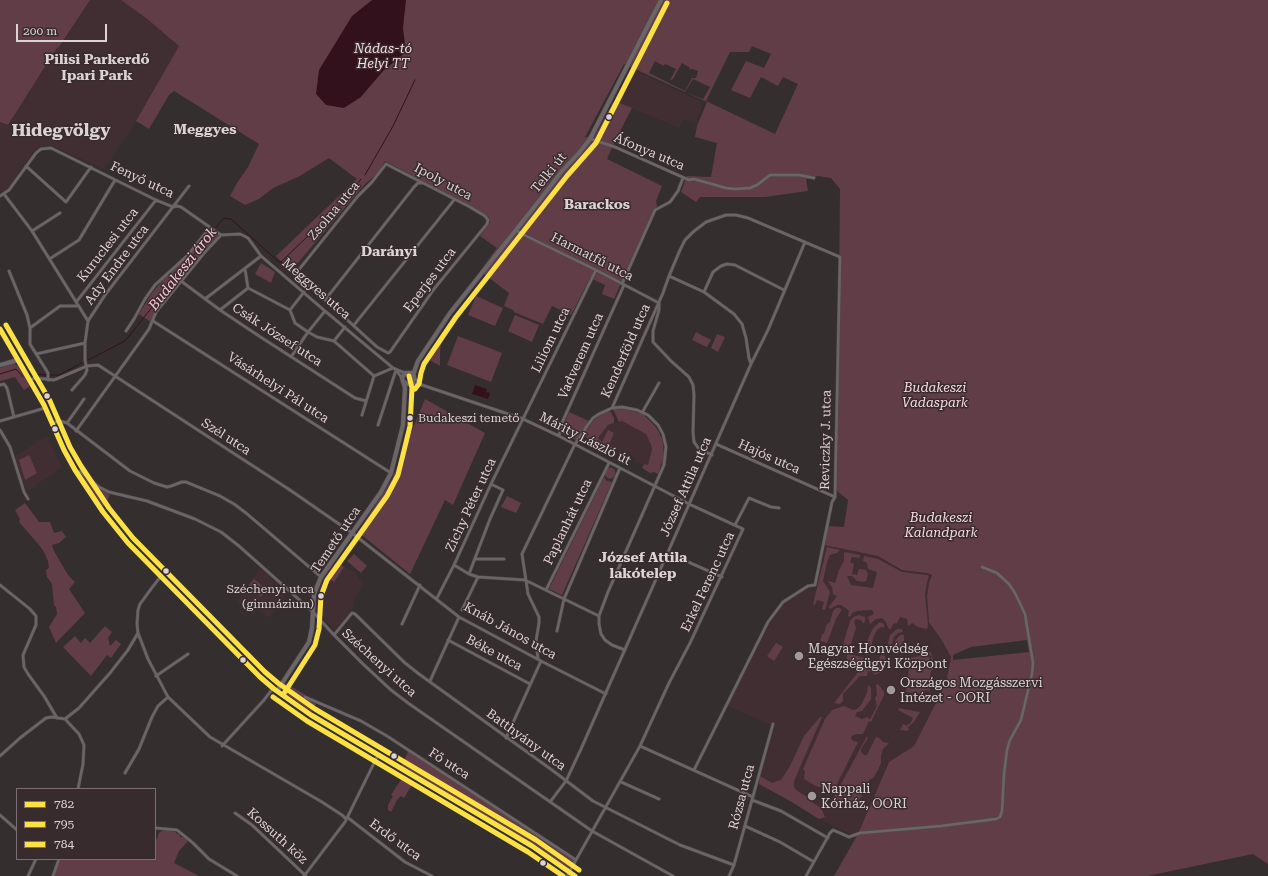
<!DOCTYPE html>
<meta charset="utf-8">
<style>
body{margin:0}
#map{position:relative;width:1268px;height:876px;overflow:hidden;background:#352e2f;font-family:"Roboto Serif",serif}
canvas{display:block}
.legend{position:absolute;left:16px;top:788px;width:140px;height:72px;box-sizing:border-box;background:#382b2e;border:1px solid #7a6e71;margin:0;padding:5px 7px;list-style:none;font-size:12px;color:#dcd3d6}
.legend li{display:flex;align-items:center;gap:8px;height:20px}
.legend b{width:20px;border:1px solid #7a6e71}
.scale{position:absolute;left:16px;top:24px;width:91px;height:18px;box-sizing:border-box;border:2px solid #dcd3d6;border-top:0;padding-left:5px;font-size:12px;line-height:14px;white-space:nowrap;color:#dcd3d6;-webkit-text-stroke:3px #382b2e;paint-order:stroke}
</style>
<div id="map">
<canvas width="1268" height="876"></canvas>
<ul class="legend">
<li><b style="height:5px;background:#fbe143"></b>782</li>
<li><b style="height:5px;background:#fbe143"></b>795</li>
<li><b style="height:5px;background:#fbe143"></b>784</li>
</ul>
<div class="scale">200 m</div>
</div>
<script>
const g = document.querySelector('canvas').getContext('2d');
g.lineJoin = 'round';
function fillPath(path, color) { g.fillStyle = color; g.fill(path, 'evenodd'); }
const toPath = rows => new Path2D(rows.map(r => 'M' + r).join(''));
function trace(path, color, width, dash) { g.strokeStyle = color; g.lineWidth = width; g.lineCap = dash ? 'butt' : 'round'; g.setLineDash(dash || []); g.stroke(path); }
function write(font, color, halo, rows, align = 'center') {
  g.font = font + ' "Roboto Serif",serif'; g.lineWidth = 3; g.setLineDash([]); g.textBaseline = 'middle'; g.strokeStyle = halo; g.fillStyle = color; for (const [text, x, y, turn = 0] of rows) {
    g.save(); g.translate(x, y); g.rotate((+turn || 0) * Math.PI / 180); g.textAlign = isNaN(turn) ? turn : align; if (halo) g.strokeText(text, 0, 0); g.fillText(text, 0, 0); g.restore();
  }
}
const built = toPath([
 [90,0,121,0,146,18,179,46,129,133,104,169,55,147,42,146,37,148,32,153,6,191,0,194,0,122,8,125,51,57,57,47,60,47],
 [630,68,702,102,701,110,695,124,683,119,679,128,615,101],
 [622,421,646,434,652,449,648,465,641,463,636,463,635,458,617,451,602,442,598,438,608,425],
 [47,436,62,467,26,492,15,456],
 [824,545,878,556,902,570,927,573,932,576,929,583,927,596,929,622,941,639,951,657,946,683,914,746,889,762,858,833,851,834,836,828,758,781,775,727,728,706,771,622,784,603,792,597,810,588,815,590,816,585,819,584,819,582,817,583],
 [336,559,354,572,364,584,354,598,353,608,335,631,316,609,317,596,324,576],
 [261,568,288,593,269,618,257,609,253,614,237,601]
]);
const green = toPath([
 [0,0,90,0,59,47,57,48,51,57,8,125,0,122],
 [121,0,1268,0,1268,864,1253,854,1147,876,834,876,858,834,889,762,914,746,946,683,951,657,941,639,929,622,927,596,929,583,932,575,927,573,902,570,878,556,824,545,828,526,844,527,848,500,837,491,840,189,831,178,818,176,806,179,808,191,765,197,700,197,696,202,681,192,687,176,711,177,717,143,695,137,697,126,707,102,624,64,585,137,595,136,613,102,615,101,632,108,614,143,607,159,662,186,656,201,657,206,653,211,614,299,602,294,605,285,590,278,571,315,552,306,543,324,514,312,513,310,504,306,509,293,480,271,497,248,480,236,490,222,488,216,385,161,378,173,365,184,291,271,276,256,357,179,329,158,298,177,273,188,259,199,245,205,230,196,237,183,248,167,259,144,174,91,169,95,149,129,136,121,179,46,146,18],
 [752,46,771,54,764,68,746,61,731,90,750,98,761,77,778,86,783,77,798,84,775,134,706,101,730,52,749,52],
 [655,61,664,66,665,64,676,69,670,80,673,79,682,63,690,68,689,70,692,69,698,71,696,78,692,78,685,91,649,73],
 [693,79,710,87,703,99,685,92],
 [1027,640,1029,652,953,660,953,655,971,647],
 [209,228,217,234,218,240,190,270,159,308,154,318,152,323,139,314,152,293,170,272,197,246],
 [261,263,275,272,271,283,255,274],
 [476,296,503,308,495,326,468,315],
 [515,315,539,325,532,342,508,331],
 [696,332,711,340,707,347,692,340],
 [442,334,445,337,441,344,440,352,440,366,428,359,427,356],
 [717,334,725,337,718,352,711,348],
 [458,336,502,353,491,382,447,365],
 [13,363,18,366,30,386,24,390,15,377,0,381,0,368],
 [425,399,485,433,453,505,445,500,410,574,358,532,392,479],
 [622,408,643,414,655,426,659,432,663,442,664,457,658,474,654,472,650,473,642,468,644,464,648,465,652,449,651,445,646,434,622,421,619,422,613,409],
 [610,411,614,418,614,423,608,425,598,438,602,442,608,430,614,433,609,445,613,448,610,453,610,451,588,440,586,437,583,434,594,420,599,416],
 [569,412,589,421,576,440,563,434,561,431],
 [29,455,37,473,25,480,19,460],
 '604.5 473a5.5 5.5 0 1 1 11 0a5.5 5.5 0 1 1-11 0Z',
 [81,473,110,495,103,507,81,474],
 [604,477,607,481,612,482,562,595,549,589],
 [507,496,521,503,516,513,501,507],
 [25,503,39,522,50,522,54,533,62,531,66,537,59,543,52,545,54,551,68,575,75,582,69,589,85,613,56,643,49,627,57,614,56,607,54,605,52,584,47,577,46,570,49,568,48,561,44,552,39,545,19,522,20,519,15,510],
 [827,547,840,550,837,553,830,555,827,562,823,581,830,592,825,610,822,609,824,602,817,600,815,605,813,604],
 [845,552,860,555,860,558,852,557,850,562,854,564,852,574,857,575,859,569,866,570,868,574,866,581,863,582,857,581,852,576,847,576,851,585,873,588,877,572,868,569,867,563,863,561,864,556,878,559,902,572,927,575,929,576,927,582,925,594,928,626,927,629,918,627,912,623,908,626,907,619,900,617,897,623,893,624,891,629,889,629,885,621,882,618,876,619,870,624,868,617,874,614,872,610,857,611,852,613,850,617,848,616,849,611,847,609,841,605,837,605,830,609,829,607,837,596,833,594,832,587,828,582,829,581,835,583,839,570,844,561,844,554],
 [354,554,367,566,361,573,347,561],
 [336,562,344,567,334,582,327,577],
 [254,579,267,590,261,597,248,586],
 [836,608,839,608,841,609,841,611,836,619,827,643,820,641,822,635,824,633,827,624,830,622,833,611],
 [859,615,865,617,865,622,863,623,861,620,856,619,854,622,856,628,849,650,842,648,850,621,853,617],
 [880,622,884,624,884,628,881,627,877,630,873,638,870,652,867,655,863,653,868,639,873,628],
 [105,626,112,632,108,638,110,646,116,640,121,644,111,658,107,655,91,676,63,647,75,636,81,643,85,638,90,643],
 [897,629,902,629,903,632,898,633,894,637,889,655,888,643,890,635],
 [900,635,904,635,904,641,901,644,900,652,893,650,895,641],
 [776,643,783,647,774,661,767,656],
 [923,652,931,652,933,660,934,669,931,671,928,686,930,689,930,691,925,690,924,694,906,692,909,668,928,666,932,662,931,656,927,653,923,654],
 [847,653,877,662,881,655,885,656,886,661,880,661,879,663,884,665,883,671,875,675,872,672,868,671,867,676,860,676,843,694,843,701,840,704,834,703,858,672,859,668,847,659],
 [925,655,928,656,930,658,928,664,912,666,908,664,910,658],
 [285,683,306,695,305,698,316,704,312,712,282,691,282,688],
 [878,684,884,692,884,695,871,722,869,721,877,706,875,698,877,695,876,685],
 [868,685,871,688,871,699,862,711,857,712,855,716,862,719,867,717,870,719,869,721,863,734,856,734,852,736,851,738,853,741,858,742,832,794,824,786,818,787,804,779,805,772,803,769,825,719,832,710,844,706,853,710,857,709,861,705,867,693],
 [899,708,920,712,914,722,908,727,909,729,907,731,900,730,903,724,907,726,908,724,910,724,913,718,898,710],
 [820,717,822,717,794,781,794,787,796,790,807,797,807,799,821,808,825,817,819,819,790,801,759,784,760,776,772,783,781,780,790,766,804,736],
 [867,736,868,738,861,749,861,752,864,755,867,755,876,737,879,738,883,742,889,743,883,749,881,756,881,763,878,770,873,778,870,779,855,809,848,802,844,803,840,801,836,807,829,808,828,805,833,799],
 [409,750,576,860,569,873,532,846,400,768],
 [404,775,414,782,404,798,401,796,397,800,391,812,388,810,388,805,393,796,391,795],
 [167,830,176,832,176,833,180,835,180,837,183,837,188,841,179,851,174,863,199,876,54,876,60,859,155,859,155,844,159,833,162,831]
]);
const water = toPath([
 [372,0,406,0,403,28,406,52,383,71,361,97,344,108,326,105,316,94,319,70,352,16],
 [475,385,487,389,485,396,487,392,490,393,488,399,472,394]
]);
const stream = toPath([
 [365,175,393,126,415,80],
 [88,360,125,341,221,221,224,218,231,219,280,263,343,202,361,179],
 [0,374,16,369,23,377],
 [29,374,47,375],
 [50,375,59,375,82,363]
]);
const street = toPath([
 [591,139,615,147,689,180,694,179,726,188,735,189,750,188,757,185,770,175,799,175,814,178],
 [386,164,470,207,485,216,488,220,487,224,434,289,390,352,388,353,377,347,299,276,297,272,358,196,372,182,386,164],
 [26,166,66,202,91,167],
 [4,194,32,231,88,321],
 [0,196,9,190,36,153,41,149,51,148,156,200,173,207,177,206,181,207,221,235],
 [516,230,522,234,596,270,659,303],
 [32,231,60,213],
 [221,235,240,234,248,238,261,256,325,311,393,368,405,373],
 [51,258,79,240,115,180],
 [245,269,248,288],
 [9,271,27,315,30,328,30,344,48,373,48,380],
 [669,276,704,292,734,314,742,324,746,338,749,358,751,364],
 [181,281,220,310,259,336,355,398,366,401],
 [622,284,655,210,670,202,678,191,683,178],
 [248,288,290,310,295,323,308,332,317,337,334,341,374,376,393,368],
 [704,292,713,272,721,266,727,264,735,265,784,290],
 [205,299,261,256],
 [325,300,414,187,418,183,423,183],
 [77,301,156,200],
 [659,303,659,310,653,331,653,342,671,361,689,377,693,385,694,395,693,432,694,442,699,449,712,455],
 [220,310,248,288],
 [290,310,304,292],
 [153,321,391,473],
 [354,325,454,200],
 [30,328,60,306,79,306],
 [126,331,134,319,145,299,155,285,188,255,207,231],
 [334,341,345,327],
 [36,354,85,343],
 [291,357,308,332,325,311],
 [396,370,402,378],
 [414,378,421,384],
 [29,380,36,378,54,380,87,366,98,365,290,490,352,533,459,617,541,661,606,694],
 [411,383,422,385,523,419,559,436,689,504,743,529,690,643,669,683,640,746,567,876],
 [0,385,4,384,7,388,14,417],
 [72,390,85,375,87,370,85,360,85,343,88,321,105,295,189,186],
 [612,408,663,293,669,276,680,250,685,240,693,232,706,222,726,215,736,215,748,218,840,257,835,497,832,502,815,585,808,586,783,602,768,622,694,770],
 [643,411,659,383],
 [362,415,374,376],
 [0,421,45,408],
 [52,423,60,421,67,423,130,471,154,483,167,487,171,486,182,482,186,482,220,496,234,504,246,513,321,577],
 [67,423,84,399],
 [378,425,396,370],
 [0,430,10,447,24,492,28,499],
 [76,431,149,329,156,312,205,252,221,235],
 [559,436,561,425,624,285],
 [716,444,835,497],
 [76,471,81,472,99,487,109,492,147,501,195,519,221,532,239,546,313,612,334,635,363,664,391,690,408,703,592,831,673,876],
 [735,525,749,498,771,507,779,508],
 [668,553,722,577],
 [475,559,504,559],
 [454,565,469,574,478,577,525,580,599,616],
 [469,574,490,519,503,490,491,484],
 [161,576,151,589,140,604,138,610,137,624,138,633,148,659,168,697,210,737,322,802,342,815,346,819],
 [0,585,30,609,36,616,36,625,23,655,24,667,28,674,44,696,57,718],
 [546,590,609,463],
 [437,598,454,565,491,484,596,270],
 [462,610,478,577],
 [402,624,420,585],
 [557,631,564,599,620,468],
 [334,635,352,613,355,614,405,663,419,674,552,770,593,801,680,845,734,865],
 [448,640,530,684],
 [538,659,536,641,539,623,539,617,528,594,522,554,575,444,587,426,593,418,599,414,612,408,622,407,637,410,648,415,658,425,663,434,666,447,664,465,608,592,599,616,599,624,601,634,605,640,612,645,625,650],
 [156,676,188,654],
 [430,681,459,617],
 [305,697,361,721,387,736,576,860],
 [65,719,79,708,110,673,128,650,138,633],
 [65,719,79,734,84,745,83,764,78,789],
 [506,738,541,661],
 [222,746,264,700,273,688],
 [640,746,753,797],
 [0,756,20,738,46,718,52,717,65,719],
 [125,773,139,749,152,717,158,706,168,697],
 [621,782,659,799],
 [752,800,781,811,828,838],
 [550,802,566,781,581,749,751,364,768,330,805,242],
 [235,813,252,825,306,876],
 [0,815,17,830],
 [347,817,405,862,432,876],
 [745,826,780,842,814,862],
 [155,828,177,830,193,843,209,859,237,876],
 [28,876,36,859],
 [53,876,59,859],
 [304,876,345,822,378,755],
 [729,876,734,865,773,724],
 [806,876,830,833,833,830,849,837,860,833,941,826,996,819,1000,817,1002,811,1004,774,1007,750,1010,740,1021,720,1032,674,1033,663,1025,614,1015,593,1009,584,997,573,982,567]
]);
const secondary = toPath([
 [0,329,44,405,64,450,75,470,103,512,128,543,260,677,274,689,311,715,532,846,575,876],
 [0,365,18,360],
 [413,375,418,361,450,313,539,201,562,171,579,153,590,139,661,0],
 [277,691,309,642,312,628,314,594,321,577,381,492,391,473,403,425,405,388,402,378,405,373,412,373,414,376,413,381,408,384,404,382]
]);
const bus1 = toPath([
 [0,329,44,405,64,450,75,470,103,512,128,543,260,677,274,689,311,715,532,846,575,876]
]);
const bus2 = toPath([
 [415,389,419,384,421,373,424,364,456,317,567,176,596,143,667,3],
 [283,695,315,645,319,629,321,596,327,580,387,496,398,475,410,426,412,388,409,376],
 [273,697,307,721,528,852,563,876]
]);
const bus3 = toPath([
 [6,325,50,401,70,447,81,466,109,508,133,538,265,672,278,683,315,709,536,840,579,870]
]);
const markers = [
 [609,117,3.5,"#dcd3d6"],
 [47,396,3.5,"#dcd3d6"],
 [410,418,3.5,"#dcd3d6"],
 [55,429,3.5,"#dcd3d6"],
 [166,571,3.5,"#dcd3d6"],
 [321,596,3.5,"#dcd3d6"],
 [799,656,5,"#a2999c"],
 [243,660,3.5,"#dcd3d6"],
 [891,690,5,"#a2999c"],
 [394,756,3.5,"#dcd3d6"],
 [812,796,5,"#a2999c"],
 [543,863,3.5,"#dcd3d6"]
];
const busNames = [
 ["Budakeszi temető",418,418],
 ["Széchenyi utca",314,589,"right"],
 ["(gimnázium)",314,604,"right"]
];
const parkNames = [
 ["Nádas-tó",383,49],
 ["Helyi TT",383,64],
 ["Budakeszi",935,388],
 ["Vadaspark",935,403],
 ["Budakeszi",941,518],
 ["Kalandpark",941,533]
];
const streetNames = [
 ["Áfonya utca",649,152,23],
 ["Telki út",549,173,-51],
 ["Fenyő utca",142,180,25],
 ["Ipoly utca",443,182,28],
 ["Zsolna utca",334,211,-50],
 ["Kuruclesi utca",108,245,-52],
 ["Harmatfű utca",592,257,27],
 ["Ady Endre utca",117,265,-53],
 ["Eperjes utca",430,280,-53],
 ["Meggyes utca",316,289,41],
 ["Csák József utca",277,335,33],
 ["Liliom utca",551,340,-64],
 ["Kenderföld utca",626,351,-66],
 ["Vadverem utca",581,356,-66],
 ["Vásárhelyi Pál utca",278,388,33],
 ["Szél utca",226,437,33],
 ["Márity László út",585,439,27],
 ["Reviczky J. utca",826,440,-89],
 ["Hajós utca",769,457,24],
 ["József Attila utca",686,487,-66],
 ["Zichy Péter utca",471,505,-65],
 ["Paplanhát utca",568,522,-64],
 ["Temető utca",336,540,-56],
 ["Erkel Ferenc utca",708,582,-65],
 ["Knáb János utca",510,631,29],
 ["Béke utca",494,653,28],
 ["Széchenyi utca",379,663,42],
 ["Batthyány utca",526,740,36],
 ["Fő utca",449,764,33],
 ["Rózsa utca",742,797,-75],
 ["Kossuth köz",277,836,42],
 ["Erdő utca",395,840,36]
];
const poiNames = [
 ["Magyar Honvédség",808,649],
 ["Egészségügyi Központ",808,664],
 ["Országos Mozgásszervi",900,683],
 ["Intézet - OORI",900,698],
 ["Nappali",821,789],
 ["Kórház, OORI",821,804]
];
const neighbourhoodNames = [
 ["Pilisi Parkerdő",97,60],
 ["Ipari Park",97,76],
 ["Meggyes",205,130],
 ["Barackos",597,205],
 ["Darányi",389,252],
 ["József Attila",643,558],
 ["lakótelep",643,574]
];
const waterNames = [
 ["Budakeszi árok",183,269,-52]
];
const districtNames = [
 ["Hidegvölgy",61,131]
];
fillPath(built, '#402e33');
fillPath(green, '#613d48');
fillPath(water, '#32111d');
trace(stream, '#32111d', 1);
trace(street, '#524c4d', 3.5);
trace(secondary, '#524c4d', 5);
trace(street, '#6b6567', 2.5);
trace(secondary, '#6b6567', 4);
trace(bus1, '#fbe143', 5);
trace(bus2, '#fbe143', 5);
trace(bus3, '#fbe143', 5);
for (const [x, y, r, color] of markers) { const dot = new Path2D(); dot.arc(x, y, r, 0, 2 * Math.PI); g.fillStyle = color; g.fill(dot); trace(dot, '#382b2e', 1.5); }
write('12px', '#dcd3d6', '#382b2e', busNames, 'left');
write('italic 13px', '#fadbe3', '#382b2e', parkNames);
write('13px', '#dcd3d6', '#382b2e', streetNames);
write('13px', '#dcd3d6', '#382b2e', poiNames, 'left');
write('bold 14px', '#dcd3d6', '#382b2e', neighbourhoodNames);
write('italic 14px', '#f8cad7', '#382b2e', waterNames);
write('bold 17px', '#dcd3d6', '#382b2e', districtNames);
</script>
